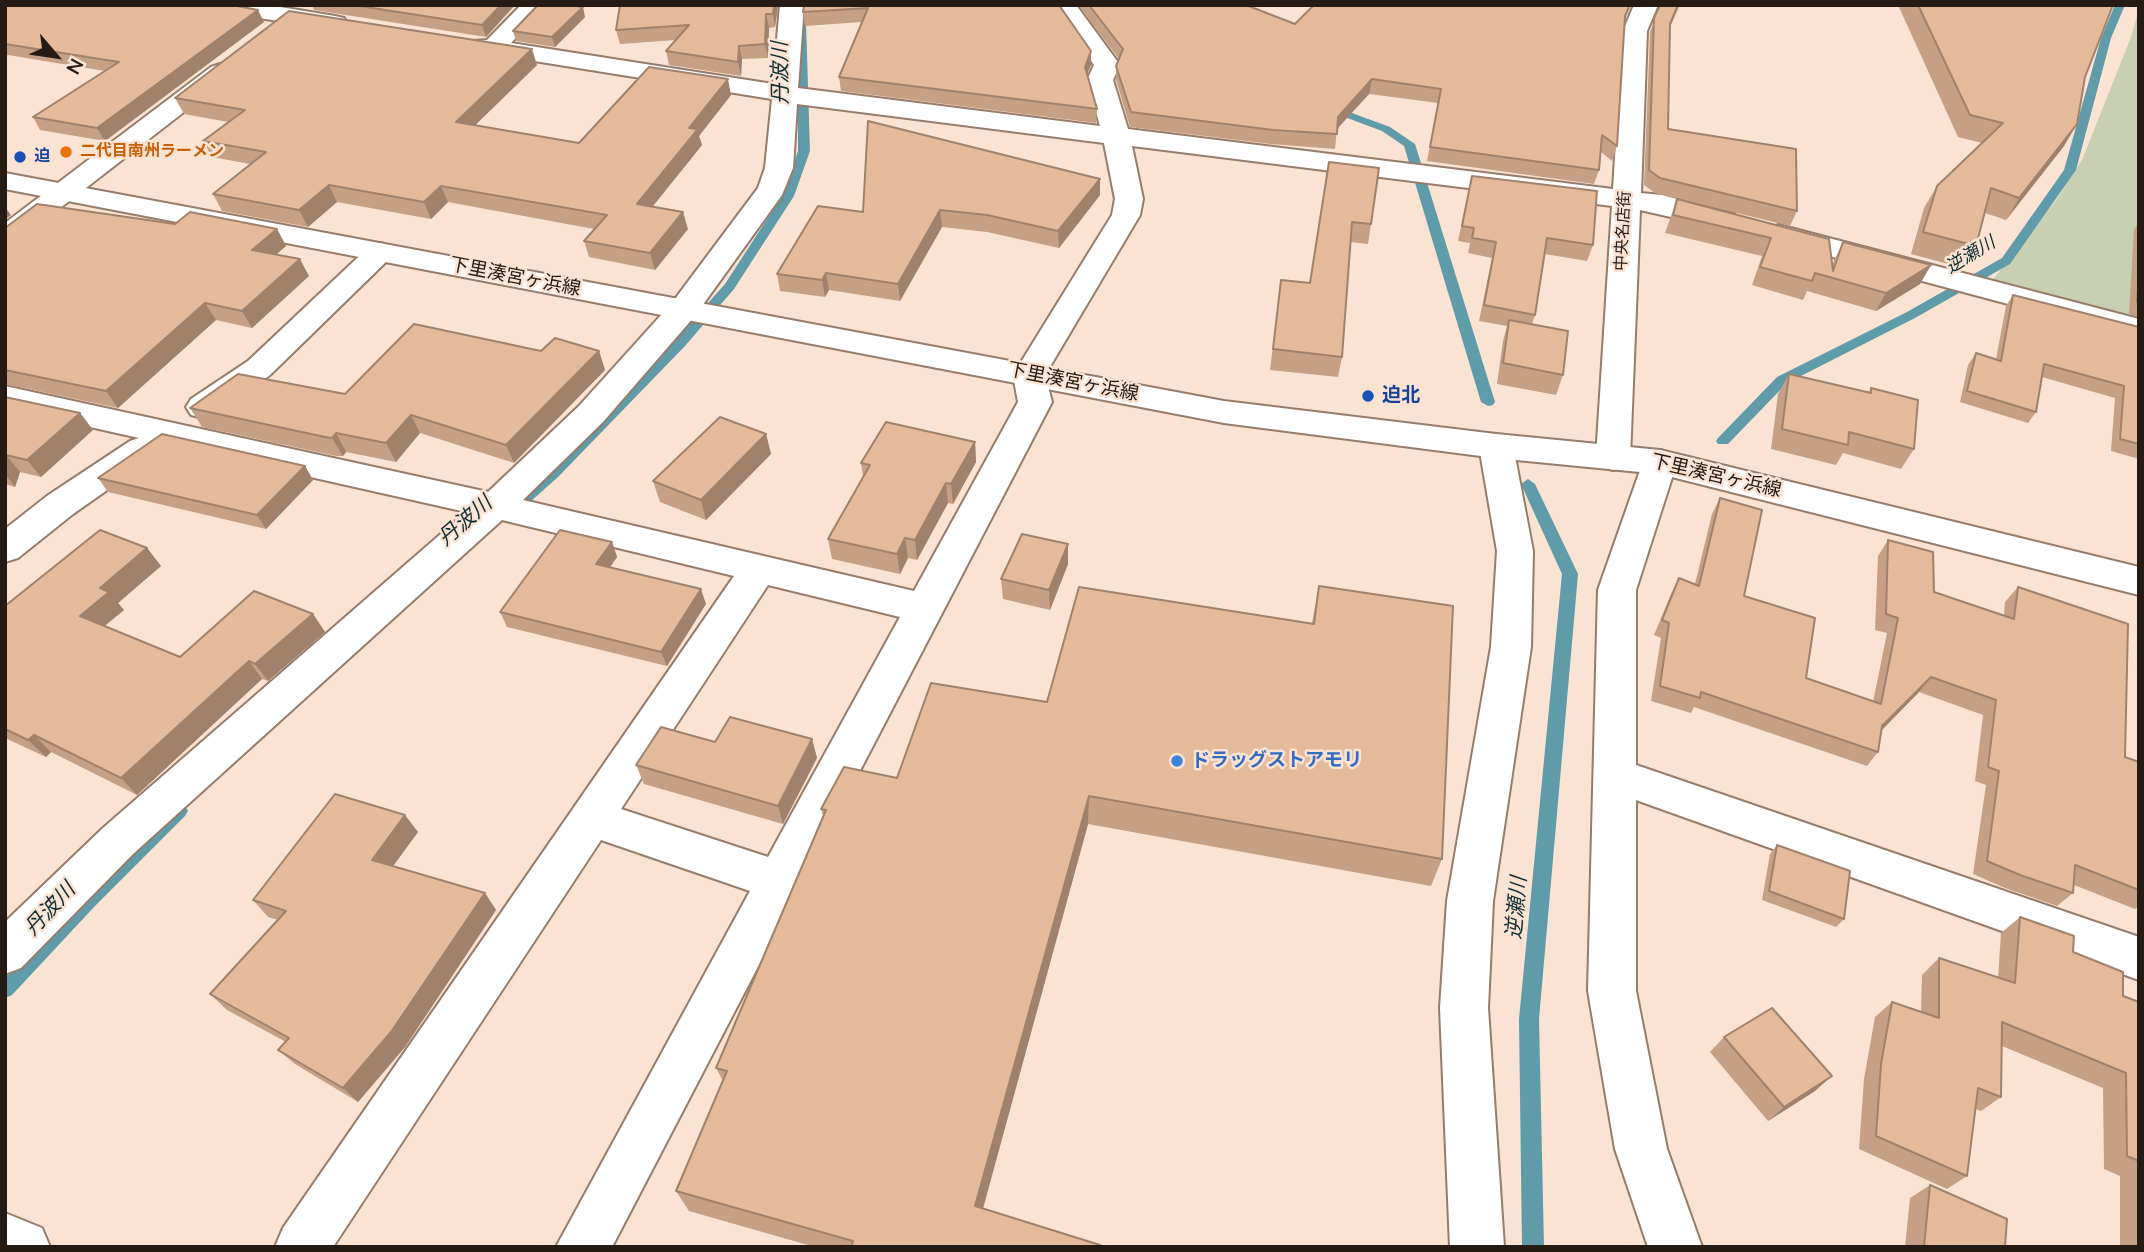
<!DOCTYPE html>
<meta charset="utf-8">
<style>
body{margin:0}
#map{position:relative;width:2144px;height:1252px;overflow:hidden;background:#fbe3d3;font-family:"Nunito Sans",sans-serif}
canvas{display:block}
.frame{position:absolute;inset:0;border:7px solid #251b14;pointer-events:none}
.north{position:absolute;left:21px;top:21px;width:70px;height:70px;-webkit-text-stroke:5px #fbe3d3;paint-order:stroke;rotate:119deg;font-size:19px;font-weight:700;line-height:28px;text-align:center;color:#251b14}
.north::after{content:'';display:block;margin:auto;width:24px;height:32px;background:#251b14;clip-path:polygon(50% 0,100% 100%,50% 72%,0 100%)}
</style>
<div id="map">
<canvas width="2144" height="1252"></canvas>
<div class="frame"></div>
<div class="north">N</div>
</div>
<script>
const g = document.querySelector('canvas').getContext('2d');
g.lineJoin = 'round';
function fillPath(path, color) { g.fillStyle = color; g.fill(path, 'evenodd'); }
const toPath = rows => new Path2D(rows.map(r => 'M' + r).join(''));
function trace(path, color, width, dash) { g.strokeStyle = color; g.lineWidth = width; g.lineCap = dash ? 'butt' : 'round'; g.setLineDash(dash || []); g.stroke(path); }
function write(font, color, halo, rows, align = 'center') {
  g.font = font + ' "Nunito Sans","Noto Sans JP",sans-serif'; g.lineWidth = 5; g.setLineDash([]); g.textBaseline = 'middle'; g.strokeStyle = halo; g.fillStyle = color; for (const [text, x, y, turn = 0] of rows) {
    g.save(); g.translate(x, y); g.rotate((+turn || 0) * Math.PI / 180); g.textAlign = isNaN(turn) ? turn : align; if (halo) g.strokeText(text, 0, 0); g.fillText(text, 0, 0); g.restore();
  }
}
const green = toPath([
 [2139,9,2139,321,1991,282,2054,203,2082,160,2131,37]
]);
const stream = toPath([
 [2115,5,2125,5,2111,38,2076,170,2010,264,1915,318,1787,383,1728,444,1718,444,1716,441,1718,438,1777,377,1907,312,2002,258,2064,170,2101,38,2115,5],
 [798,20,806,22,810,151,794,196,734,289,685,346,558,477,512,518,502,518,500,514,502,510,548,471,675,340,725,284,782,196,798,151,798,20],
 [1330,105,1390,127,1415,144,1495,402,1493,405,1488,406,1481,402,1404,146,1382,131,1326,110,1325,108,1330,105],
 [1528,479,1535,484,1578,574,1539,1019,1544,1247,1522,1247,1519,1019,1562,574,1521,484,1528,479],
 [179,804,185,806,188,811,185,816,95,906,12,995,5,998,5,975,81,894,173,806,179,804]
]);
const minor = toPath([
 [209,5,268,5,335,16,344,18,347,23,344,28,335,30,221,12,213,10,209,5],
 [521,5,546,5,511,43,773,84,780,5,804,5,798,88,1100,126,1087,80,1094,65,1052,5,1076,5,1120,65,1113,80,1128,129,1613,189,1623,31,1634,5,1658,5,1647,31,1641,193,1662,195,1734,214,1738,220,1734,226,1724,229,1640,210,1630,458,1625,466,1613,470,1601,466,1596,458,1612,206,1132,146,1143,199,1140,215,1045,375,1052,402,612,1247,556,1247,750,891,601,840,333,1247,275,1247,283,1228,734,576,502,520,133,854,21,968,5,974,5,922,103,828,466,512,155,442,159,449,154,457,73,514,18,558,5,562,5,529,47,496,130,441,139,438,5,408,5,386,488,492,579,406,672,303,758,188,765,168,772,99,472,51,469,46,472,41,487,40,521,5],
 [797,104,1104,143,1115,199,1112,215,1013,375,1018,402,914,591,523,500,603,422,694,317,782,195,793,168,797,104],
 [768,585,900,617,768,857,621,809,768,585],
 [220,64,229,67,233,72,229,77,15,243,5,246,5,223,211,67,220,64],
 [1779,225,2139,319,2139,339,1769,240,1764,234,1769,228,1779,225],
 [380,243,390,246,395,252,390,258,270,375,215,415,203,418,191,415,186,407,191,399,248,361,370,246,380,243],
 [1496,434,1508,438,1513,446,1533,551,1531,647,1493,901,1488,1008,1504,1247,1450,1247,1440,1008,1447,901,1491,647,1497,551,1479,446,1484,438,1496,434],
 [1660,450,1672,454,1677,462,1636,590,1636,765,2139,937,2139,980,1636,800,1636,991,1667,1149,1702,1247,1648,1247,1615,1149,1588,991,1598,590,1643,462,1648,454,1660,450],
 [5,1213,42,1228,50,1247,5,1247,5,1213]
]);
const major = toPath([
 [5,173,1224,401,1496,434,1660,450,2139,567,2139,595,1660,474,1496,458,1224,423,5,189,5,173]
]);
const wall = toPath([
 [5,5,264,22,105,141,40,130,33,117,105,71,8,55,5,57],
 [312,5,515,5,486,37,314,10],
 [778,5,775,27,769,28,768,58,742,59,741,76,669,65,666,51,676,40,620,44,616,30],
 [804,5,1059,5,1091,51,1091,65,1087,75,1097,109,1096,123,841,91,839,77,862,22,805,26,803,12],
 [1078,5,1246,5,1295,24,1625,20,1617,146,1612,161,1601,152,1599,170,1594,184,1427,161,1438,103,1369,94,1337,129,1335,149,1271,144,1130,127,1116,80,1116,66,1119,59],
 [1660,5,1680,5,1670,27,1668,129,1797,211,1790,226,1655,193,1644,185,1650,32],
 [1898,5,2113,5,2085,77,2064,146,2006,220,1985,213,1976,246,1963,268,1911,254,1924,208,1937,186,1982,143,1958,137],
 [585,17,555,47,516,41,513,31],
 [537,65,475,125,579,143,731,95,699,136,702,145,652,207,688,229,655,270,589,257,584,241,594,229,448,202,431,219,337,202,308,227,222,211,213,194,250,164,212,157,203,141,228,122,184,114,175,98],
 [1329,162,1371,224,1368,244,1351,242,1342,357,1338,377,1270,370,1281,280,1310,283],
 [1472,176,1593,245,1587,261,1545,254,1535,315,1532,324,1563,375,1556,395,1497,384,1503,341,1507,326,1479,321,1492,258,1468,253,1470,243,1458,241],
 [1100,179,1100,195,1059,248,987,232,942,227,900,301,829,290,825,297,780,291,777,274,863,212],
 [1677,199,1829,239,1832,265,1843,242,1931,265,1920,284,1876,311,1807,291,1803,300,1752,285,1762,256,1665,233],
 [2139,222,2139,317,2129,314,2134,230],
 [175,224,277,229,286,246,276,254,309,276,252,328,216,320,118,408,5,384,5,228],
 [2013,295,2139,327,2139,459,2111,451,2115,398,2042,377,2036,412,2028,423,1960,402,1968,365,1976,353,1996,359,2006,306],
 [541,351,599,351,605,370,514,463,420,433,396,462,346,452,343,456,336,456,202,427,190,408,345,394],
 [1789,374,1868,393,1871,388,1914,449,1901,469,1843,453,1836,465,1771,449,1778,394],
 [5,397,80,413,93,430,41,477,20,472,15,487,5,484],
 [766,434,771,454,706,520,660,502,653,481],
 [975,442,976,462,953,504,948,503,917,560,908,558,900,574,832,559,828,539,863,476,861,463],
 [305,466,313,480,266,529,108,492,98,478],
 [1720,498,1744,596,1806,678,1873,702,1887,633,1875,630,1878,556,1888,540,1934,592,2004,616,2005,602,2018,587,2125,757,2139,762,2139,906,2135,909,2074,885,2073,893,2057,906,2005,888,1973,874,1986,785,1975,781,1983,715,1919,692,1882,730,1878,752,1867,766,1694,707,1691,713,1651,701,1661,638,1654,635,1671,594,1679,578,1695,584,1712,514],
 [612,542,617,557,610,567,706,604,667,666,507,627,500,612],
 [1068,544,1068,564,1050,610,1003,599,1001,579],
 [147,548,161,566,118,603,124,610,104,626,180,657,313,614,325,632,268,681,262,679,137,795,51,752,46,757,5,738,5,606],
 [1319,586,1442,859,1431,886,1088,824,983,1209,1100,1247,815,1247,689,1211,676,1191,723,1081,716,1068,823,816,821,809,897,778,1047,702,1312,623],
 [812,739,817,758,783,824,644,784,636,765,715,742],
 [418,832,393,866,485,893,496,910,405,1047,358,1102,295,1064,278,1050,286,1042,227,1010,210,994,278,920,268,917,253,900],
 [1777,845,1844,919,1836,927,1762,900,1770,854],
 [2020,917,2073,952,2123,996,2139,1002,2139,1247,2120,1247,2120,1176,2104,1169,2103,1088,2002,1046,2001,1097,1981,1111,1976,1109,1967,1176,1947,1189,1859,1149,1864,1079,1875,1017,1892,1002,1921,1012,1922,975,1939,958,1998,978,2001,933],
 [1724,1037,1815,1091,1768,1121,1710,1052],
 [1930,1185,2005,1247,1905,1247,1910,1198]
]);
const shadedWall = toPath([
 [501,5,515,5,486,37,482,25],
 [774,5,778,5,775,27,773,14],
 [583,7,585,17,555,47,552,37],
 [258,10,264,22,105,141,97,128],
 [766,14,769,28,768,58,765,44],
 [739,46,742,59,741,76,738,62],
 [532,49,537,65,462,138,456,122],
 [1091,51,1091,65,1084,81,1085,67],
 [728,79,731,95,699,136,702,145,641,221,637,204,689,128],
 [1372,79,1369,94,1335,131,1338,117],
 [2077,124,2064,146,2006,220,2019,198],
 [1100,179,1100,195,1059,248,1058,231],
 [329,185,337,202,308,227,299,210],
 [441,186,448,202,431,219,424,202],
 [5,207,11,215,5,220],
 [940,210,942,227,900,301,898,284],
 [683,212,688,229,655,270,650,253],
 [277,229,286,246,262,267,252,250],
 [300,259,309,276,252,328,242,311],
 [1931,265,1920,284,1876,311,1886,293],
 [826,273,829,290,825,297,822,280],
 [205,303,216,320,118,408,106,391],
 [599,351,605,370,514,463,506,445],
 [80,413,93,430,41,477,27,460],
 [411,415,420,433,396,462,386,443],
 [336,433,346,452,343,456,332,438],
 [766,434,771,454,706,520,701,500],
 [975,442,976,462,953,504,951,484],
 [6,455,20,472,15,487,5,474],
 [305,466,313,480,266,529,257,515],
 [946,483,948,503,917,560,915,540],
 [905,538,908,558,900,574,897,554],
 [612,542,617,557,602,579,596,564],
 [1068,544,1068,564,1050,610,1049,590],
 [147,548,161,566,118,603,124,610,95,634,80,616,100,588],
 [701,589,706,604,667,666,661,652],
 [313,614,325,632,268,681,255,664],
 [249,661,262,679,137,795,121,778],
 [1931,677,1919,692,1871,741,1882,726],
 [34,735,51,752,46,757,28,740],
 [812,739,817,758,783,824,778,806],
 [1089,796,1088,824,978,1226,975,1206],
 [405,815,418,832,385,877,372,860],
 [485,893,496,910,405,1047,358,1102,343,1088],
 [1832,1076,1815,1091,1768,1121,1784,1107]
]);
const building = toPath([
 [5,5,232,5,258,10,97,128,33,117,119,62,5,44,5,5],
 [353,5,501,5,482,25,353,5],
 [538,5,567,5,583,7,552,37,513,31,538,5],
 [620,5,774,5,773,14,766,14,765,44,739,46,738,62,666,51,689,25,616,30,620,5],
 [804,5,1059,5,1091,51,1085,67,1097,109,839,77,868,8,803,12,804,5],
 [1089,5,1246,5,1295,24,1314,5,1630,5,1625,16,1617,146,1602,135,1599,170,1430,147,1441,89,1372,79,1338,117,1337,134,1273,130,1131,112,1116,66,1123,49,1089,5],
 [1660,5,1678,5,1670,24,1668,129,1796,149,1797,211,1660,178,1649,170,1654,18,1660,5],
 [1918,5,2113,5,2085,77,2077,124,2019,198,1991,188,1976,246,1923,232,1937,186,2003,123,1970,115,1918,5],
 [289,11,532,49,456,122,579,143,649,67,728,79,689,128,698,129,637,204,683,212,650,253,584,241,607,215,441,186,424,202,329,185,299,210,213,194,266,152,203,141,245,110,175,98,289,11],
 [868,121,1100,179,1058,231,987,215,940,210,898,284,826,273,822,280,777,274,818,206,863,212,868,121],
 [1329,162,1379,168,1371,224,1352,222,1342,357,1273,349,1281,280,1310,283,1329,162],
 [1472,176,1597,191,1593,245,1547,238,1535,315,1484,305,1496,242,1472,238,1474,228,1462,226,1472,176],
 [1677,199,1829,239,1833,271,1843,242,1931,265,1886,293,1815,273,1812,281,1760,267,1771,238,1673,215,1677,199],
 [37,204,175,224,190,212,277,229,252,250,300,259,242,311,205,303,106,391,5,370,5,228,37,204],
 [2139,273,2139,302,2137,302,2139,273],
 [2013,295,2139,327,2139,444,2120,439,2124,386,2044,364,2036,412,1967,391,1976,353,2001,361,2013,295],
 [1509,320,1568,331,1563,375,1503,363,1509,320],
 [414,324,541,351,555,338,599,351,506,445,411,415,386,443,336,433,332,438,325,437,190,408,238,374,345,394,414,324],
 [1789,374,1871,393,1871,388,1918,400,1914,449,1849,432,1848,445,1782,429,1789,374],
 [5,397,80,413,27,460,6,455,5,457,5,397],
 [720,417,766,434,701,500,653,481,720,417],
 [886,422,975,442,951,484,946,483,915,540,905,538,897,554,828,539,870,465,861,463,886,422],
 [162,434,305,466,257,515,98,478,162,434],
 [1720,498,1762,510,1744,596,1815,618,1806,678,1881,704,1898,618,1886,614,1888,540,1933,552,1934,592,2014,619,2018,587,2128,624,2125,757,2139,762,2139,890,2075,865,2073,893,2020,875,1987,861,1999,771,1988,767,1996,700,1931,677,1882,726,1878,752,1701,692,1700,698,1660,686,1669,623,1662,620,1679,578,1699,586,1720,498],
 [100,530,147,548,100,588,109,592,80,616,180,657,254,591,313,614,255,664,249,661,121,778,34,735,28,740,5,729,5,606,100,530],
 [560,530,612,542,596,564,701,589,661,652,500,612,560,530],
 [1022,534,1068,544,1049,590,1001,579,1022,534],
 [1319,586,1453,606,1442,859,1089,796,975,1206,1100,1245,1099,1247,851,1247,853,1241,676,1191,727,1071,716,1068,826,810,821,809,844,767,897,778,931,683,1047,702,1079,587,1314,624,1319,586],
 [730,717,812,739,778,806,636,765,661,727,715,742,730,717],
 [335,794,405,815,372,860,485,893,391,1032,343,1088,278,1050,289,1038,210,994,286,911,253,900,335,794],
 [1777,845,1850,871,1844,919,1769,891,1777,845],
 [2020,917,2074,936,2073,952,2123,972,2123,996,2139,1002,2139,1161,2127,1156,2126,1073,2002,1022,2001,1097,1978,1088,1967,1176,1876,1136,1881,1064,1892,1002,1939,1018,1939,958,2015,983,2020,917],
 [1772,1008,1832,1076,1784,1107,1724,1037,1772,1008],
 [1930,1185,2007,1219,2005,1247,1924,1247,1930,1185]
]);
const markers = [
 [66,152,7,"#e8710a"],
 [20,157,7,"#1a4fb4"],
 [1368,396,7,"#1a4fb4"],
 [1177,761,7,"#3f7fe0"]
];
const farFoodnames = [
 ["二代目南州ラーメン",80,152]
];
const farTransitnames = [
 ["迫",34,157]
];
const farStreetnames = [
 ["中央名店街",1624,231,-87]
];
const farWaternames = [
 ["逆瀬川",1971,256,-31]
];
const streetNames = [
 ["下里湊宮ヶ浜線",515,278,11],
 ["下里湊宮ヶ浜線",1073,383,11],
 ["下里湊宮ヶ浜線",1716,477,13]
];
const transitNames = [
 ["迫北",1382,396]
];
const shopNames = [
 ["ドラッグストアモリ",1191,761]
];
const waterNames = [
 ["丹波川",782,73,-91],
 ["丹波川",466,522,-41],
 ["逆瀬川",1518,908,-85],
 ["丹波川",51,910,-47]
];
fillPath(green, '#c8d0b1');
fillPath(stream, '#5f9ba9');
trace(minor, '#967c6a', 4);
trace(major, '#967c6a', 4);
fillPath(minor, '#fff');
fillPath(major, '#fff');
fillPath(wall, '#c5a085');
fillPath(shadedWall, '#a0826c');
fillPath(building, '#e5ba9b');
trace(building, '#a0826c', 2);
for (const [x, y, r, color] of markers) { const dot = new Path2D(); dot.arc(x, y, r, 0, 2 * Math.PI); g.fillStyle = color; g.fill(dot); trace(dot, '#fbe3d3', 2.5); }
write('bold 16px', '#c56008', '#fbe3d3', farFoodnames, 'left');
write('bold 16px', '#164399', '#fbe3d3', farTransitnames, 'left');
write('16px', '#251b14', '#fbe3d3', farStreetnames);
write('italic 18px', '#102f36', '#fbe3d3', farWaternames);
write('19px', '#251b14', '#fbe3d3', streetNames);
write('bold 19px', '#164399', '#fbe3d3', transitNames, 'left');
write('bold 19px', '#366cbe', '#fbe3d3', shopNames, 'left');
write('italic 21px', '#102f36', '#fbe3d3', waterNames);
</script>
